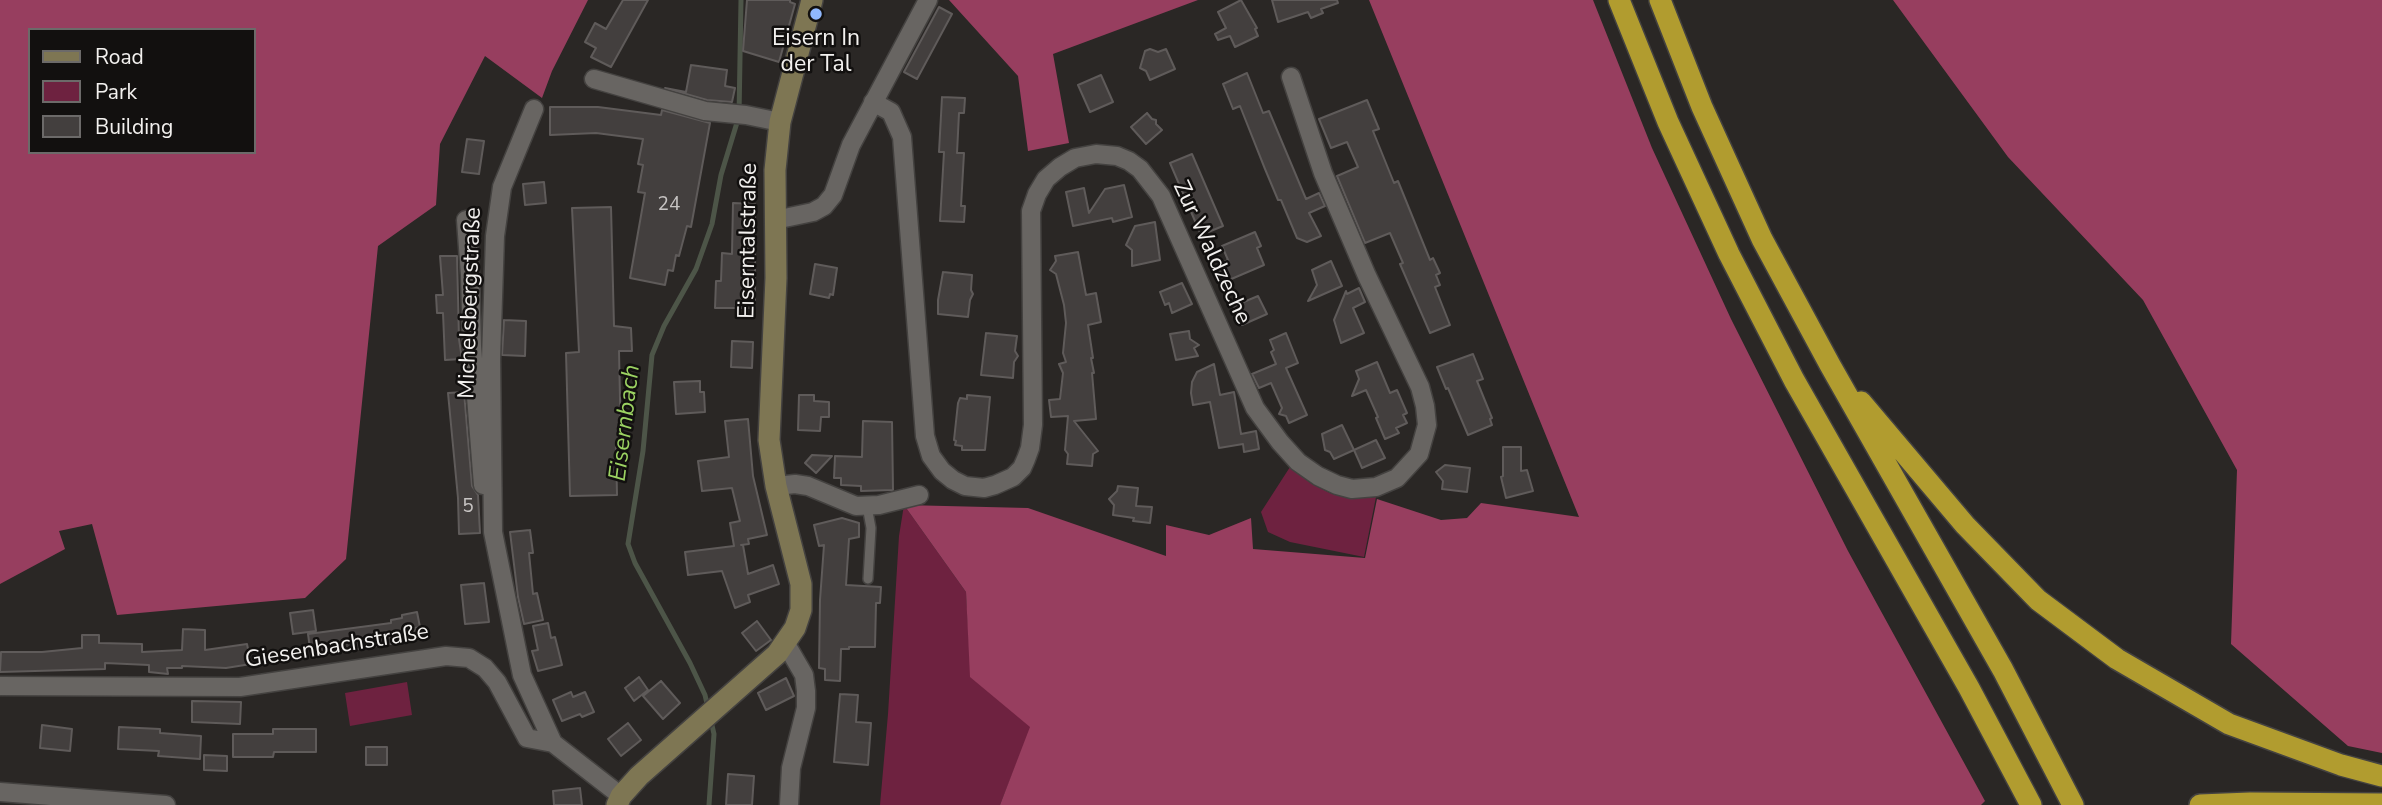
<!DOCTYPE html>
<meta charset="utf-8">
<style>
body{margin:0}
#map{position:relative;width:2382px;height:805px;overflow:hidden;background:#2a2725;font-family:"Nunito Sans",sans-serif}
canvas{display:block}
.legend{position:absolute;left:28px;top:28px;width:228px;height:126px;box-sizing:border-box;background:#12100f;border:2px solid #6c6a69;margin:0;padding:9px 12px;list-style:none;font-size:21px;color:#f3f1ef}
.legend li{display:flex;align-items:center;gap:14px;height:35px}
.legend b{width:35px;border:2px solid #6c6a69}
</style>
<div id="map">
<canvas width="2382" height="805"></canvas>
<ul class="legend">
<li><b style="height:9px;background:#7e7653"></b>Road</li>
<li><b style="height:19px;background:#6e2240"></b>Park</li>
<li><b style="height:19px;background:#433f3e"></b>Building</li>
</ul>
</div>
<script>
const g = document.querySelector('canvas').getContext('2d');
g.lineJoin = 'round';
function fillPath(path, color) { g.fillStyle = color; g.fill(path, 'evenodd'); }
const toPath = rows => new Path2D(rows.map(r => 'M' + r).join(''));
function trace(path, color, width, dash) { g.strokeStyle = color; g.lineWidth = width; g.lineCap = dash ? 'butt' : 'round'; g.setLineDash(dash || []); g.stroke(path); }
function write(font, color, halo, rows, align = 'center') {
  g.font = font + ' "Nunito Sans",sans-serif'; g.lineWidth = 5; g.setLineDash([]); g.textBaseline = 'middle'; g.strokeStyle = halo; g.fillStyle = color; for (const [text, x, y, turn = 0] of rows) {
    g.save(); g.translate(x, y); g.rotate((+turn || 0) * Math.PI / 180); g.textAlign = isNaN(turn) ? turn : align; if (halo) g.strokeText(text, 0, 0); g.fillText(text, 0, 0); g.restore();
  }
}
const green = toPath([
 [1290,467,1312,484,1332,494,1352,498,1376,497,1364,557,1290,542,1268,532,1261,512],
 [904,505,966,592,971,677,1031,727,1000,805,880,805,888,714,899,536],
 [407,682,412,715,350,726,345,693]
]);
const forest = toPath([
 [0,0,588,0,552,71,542,98,485,56,440,144,436,205,378,246,346,559,305,598,117,615,92,524,59,531,65,549,0,584],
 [30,30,254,30,254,152,30,152],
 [949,0,1198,0,1053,54,1069,143,1028,151,1018,76],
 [1369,0,1593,0,1652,148,1731,319,1848,551,1985,801,1981,805,1000,805,1030,727,970,677,966,592,904,505,1028,508,1166,556,1166,525,1209,535,1251,518,1253,549,1365,558,1377,499,1441,520,1467,518,1481,503,1579,517],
 [1893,0,2382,0,2382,753,2348,746,2231,644,2237,470,2143,300,2008,157]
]);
const stream = toPath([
 [708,708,705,695,690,663,635,563,628,544,643,451,652,355,664,326,696,269,712,224,721,175,739,116,741,0],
 [709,805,714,734,711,721]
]);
const building = toPath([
 [623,0,648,0,611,67,591,57,596,48,585,42,595,23,606,29,623,0],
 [747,0,790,0,790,2,795,4,779,62,743,51,747,0],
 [1241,0,1257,28,1255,29,1258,36,1235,47,1230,36,1218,40,1215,34,1226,28,1218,12,1241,0],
 [1272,0,1337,0,1338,3,1321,9,1323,13,1311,18,1308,12,1278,22,1272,0],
 [939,7,952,14,917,79,904,72,939,7],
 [1150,49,1158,52,1166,49,1175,69,1150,80,1146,71,1140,68,1145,51,1150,49],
 [691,65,727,70,725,86,735,88,732,102,707,100,665,88,686,92,691,65],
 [1247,73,1263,113,1269,111,1306,199,1319,193,1325,206,1309,213,1321,236,1307,242,1297,238,1281,200,1278,200,1265,169,1240,106,1233,109,1223,84,1247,73],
 [1101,75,1113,102,1090,112,1078,85,1101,75],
 [942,97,965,98,964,113,959,113,957,153,964,153,961,206,965,206,964,222,940,221,944,152,939,152,942,97],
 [1367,100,1379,129,1373,131,1394,183,1398,181,1430,260,1433,258,1440,273,1436,275,1440,285,1435,287,1450,325,1430,333,1400,264,1403,263,1390,233,1365,243,1337,176,1358,167,1347,142,1331,148,1319,119,1367,100],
 [550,107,598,107,661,115,662,110,710,123,691,227,687,226,679,256,676,255,673,271,668,270,665,285,630,278,645,193,638,192,643,165,638,164,643,139,596,133,550,135,550,107],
 [1147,113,1152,119,1156,120,1156,124,1162,130,1146,144,1131,127,1147,113],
 [467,139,484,141,479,174,462,172,467,139],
 [1192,154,1223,226,1201,235,1170,163,1192,154],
 [544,182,546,203,525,205,523,184,544,182],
 [1124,185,1132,217,1113,222,1112,218,1073,226,1066,192,1084,188,1089,213,1105,189,1124,185],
 [733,203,755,204,755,308,715,308,716,281,721,281,722,253,732,254,733,203],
 [611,207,614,326,631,328,632,351,619,351,621,447,616,447,617,495,570,496,566,353,579,352,572,208,611,207],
 [1155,222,1160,260,1132,266,1132,250,1126,245,1135,226,1155,222],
 [1255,232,1261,246,1257,248,1264,265,1229,280,1227,276,1222,278,1217,266,1228,260,1222,246,1255,232],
 [1078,252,1086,295,1096,293,1101,322,1088,325,1093,358,1091,358,1094,373,1092,373,1096,419,1074,421,1098,451,1093,454,1092,466,1067,464,1068,454,1065,450,1068,416,1051,417,1049,400,1060,399,1063,373,1059,364,1066,362,1063,353,1066,323,1064,305,1056,274,1050,270,1056,261,1055,256,1078,252],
 [440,256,457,256,459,339,462,359,445,360,443,313,437,313,436,295,443,295,440,256],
 [1331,261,1342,286,1308,301,1317,285,1312,270,1331,261],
 [815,264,837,268,833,295,830,294,829,298,810,294,815,264],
 [943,272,972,275,971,290,973,294,970,300,968,317,938,314,938,300,943,272],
 [1182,283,1192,304,1172,313,1169,303,1165,305,1160,292,1182,283],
 [1359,288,1365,302,1353,308,1364,333,1341,343,1334,320,1346,291,1347,294,1359,288],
 [1258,296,1267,314,1242,325,1234,306,1258,296],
 [504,320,526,321,525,356,502,355,504,320],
 [1189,331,1190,339,1199,345,1194,348,1198,356,1176,360,1170,334,1189,331],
 [986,333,1017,336,1015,351,1018,356,1014,362,1013,378,981,375,986,333],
 [1286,333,1298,363,1286,368,1307,415,1289,423,1286,416,1279,414,1282,408,1271,383,1259,388,1252,374,1276,364,1271,352,1274,350,1270,340,1286,333],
 [732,341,753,342,752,368,731,367,732,341],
 [1473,354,1483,379,1477,381,1492,418,1490,419,1492,425,1468,435,1448,388,1446,389,1437,367,1473,354],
 [1377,362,1390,393,1397,390,1407,413,1403,415,1407,423,1396,428,1399,433,1385,439,1376,418,1378,417,1366,390,1352,396,1359,379,1356,371,1377,362],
 [1214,364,1220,395,1234,392,1241,434,1256,431,1259,449,1244,452,1243,444,1219,448,1210,402,1193,405,1191,393,1192,382,1197,372,1214,364],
 [700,381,700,392,704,392,705,412,676,414,674,382,700,381],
 [464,392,472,486,478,495,480,533,459,534,458,498,448,393,464,392],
 [799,395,814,395,814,401,829,402,829,417,821,417,820,431,798,430,799,395],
 [967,395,990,397,985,450,962,450,962,446,955,445,956,441,954,440,958,403,960,398,967,399,967,395],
 [748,419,753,476,767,535,748,539,749,544,741,545,743,545,748,574,773,565,779,584,748,595,750,602,735,608,722,571,688,575,685,552,734,546,730,523,740,521,732,488,702,491,698,461,729,457,725,421,748,419],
 [863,421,892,422,893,490,861,491,861,486,841,485,841,478,834,478,835,456,862,457,863,421],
 [1342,425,1354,450,1334,459,1330,452,1325,450,1322,434,1342,425],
 [1376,440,1385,458,1362,468,1354,450,1376,440],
 [1503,447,1521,447,1521,471,1527,470,1533,491,1506,498,1501,477,1503,476,1503,447],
 [812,455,832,456,816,473,805,463,812,455],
 [1445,465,1470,468,1467,492,1442,489,1443,481,1436,472,1445,465],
 [1118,486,1138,488,1136,506,1152,507,1150,523,1133,521,1134,518,1113,515,1114,505,1109,499,1117,491,1118,486],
 [842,518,859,523,859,537,849,539,846,585,881,587,880,603,876,603,875,647,849,647,849,649,841,649,840,681,825,680,825,669,819,668,820,600,824,545,819,546,814,525,842,518],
 [530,530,533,553,529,553,533,594,537,593,543,620,524,624,518,597,510,532,530,530],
 [484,583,489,622,465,624,461,585,484,583],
 [313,610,316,631,293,634,290,613,313,610],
 [417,612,420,627,415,628,417,640,311,656,308,634,391,623,391,620,402,618,402,615,417,612],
 [757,621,771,640,756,651,742,633,757,621],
 [548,623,551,638,555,637,562,665,538,671,532,651,538,650,533,626,548,623],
 [183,629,205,630,205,650,247,644,251,664,226,668,182,666,182,668,167,668,168,674,149,672,149,665,105,663,105,669,0,672,1,652,42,652,82,648,82,635,99,635,99,643,142,644,142,652,182,650,183,629],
 [639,677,648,690,634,701,625,688,639,677],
 [786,678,794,696,766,710,758,693,786,678],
 [661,681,680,703,663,719,643,696,661,681],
 [571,692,573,697,585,692,594,712,582,717,580,714,562,721,553,700,571,692],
 [840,694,858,695,856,722,871,723,868,765,834,762,840,694],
 [192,701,241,702,240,724,192,722,192,701],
 [628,723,641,740,621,756,608,739,628,723],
 [42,725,72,729,70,751,40,748,42,725],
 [119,727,160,729,160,733,201,736,200,759,158,756,159,751,118,749,119,727],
 [273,729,316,729,316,752,274,752,273,757,233,757,233,734,273,734,273,729],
 [366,747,387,747,387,765,366,765,366,747],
 [204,755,227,756,227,771,204,770,204,755],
 [728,774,754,776,752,805,726,805,728,774],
 [580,788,582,805,554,805,553,791,580,788]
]);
const service = toPath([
 [867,506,871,528,868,579]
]);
const minor = toPath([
 [594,79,705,111,746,115,780,122],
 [873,102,891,112,902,137,925,436,931,456,942,471,953,480,965,486,984,488,995,485,1013,477,1022,468,1026,459,1030,448,1033,425,1031,211,1037,194,1046,179,1060,167,1075,158,1096,154,1117,156,1129,161,1140,169,1161,196,1255,408,1280,442,1298,462,1318,476,1337,485,1352,489,1376,487,1397,478,1419,454,1427,425,1425,406,1420,387,1367,276,1323,173,1291,77],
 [534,109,502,187,495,236,491,359,493,532,522,675,553,743],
 [466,220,470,275,472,346,483,485],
 [775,220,813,212,824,206,833,195,851,145,928,0],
 [776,486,795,484,808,486,856,506,879,505,919,495],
 [786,644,804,675,806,691,806,708,791,768,789,805],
 [0,686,240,687,446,656,469,658,485,668,497,682,527,738,553,743,621,796],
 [0,792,166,805]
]);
const secondary = toPath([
 [617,805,621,796,639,776,777,654,795,628,801,610,801,584,776,486,769,440,776,278,775,170,780,122,812,0]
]);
const motorway = toPath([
 [1619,0,1668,122,1729,254,1794,380,1969,688,2031,805],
 [1660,0,1702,107,1762,239,1830,365,2003,670,2073,805],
 [1861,402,1965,525,2038,600,2117,659,2229,724,2341,765,2382,776],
 [2200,805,2250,803,2382,804]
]);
const markers = [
 [816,14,7,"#90b8fd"]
];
const numberNames = [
 ["24",669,205],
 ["5",468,507]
];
const poiNames = [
 ["Eisern In",816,39],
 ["der Tal",816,65]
];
const streetNames = [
 ["Eiserntalstraße",749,241,-89],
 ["Zur Waldzeche",1211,253,65],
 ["Michelsbergstraße",471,303,-88],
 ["Giesenbachstraße",337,647,-9]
];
const waterNames = [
 ["Eisernbach",626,423,-83]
];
fillPath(green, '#6e2240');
fillPath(forest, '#973e5f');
trace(stream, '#4d5548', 5);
fillPath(building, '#433f3e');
trace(building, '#5f5b5a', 2);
trace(service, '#444240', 12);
trace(minor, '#444240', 21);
trace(secondary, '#444240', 24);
trace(motorway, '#444240', 24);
trace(service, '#686562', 9);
trace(minor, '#686562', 18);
trace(secondary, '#7e7653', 21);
trace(motorway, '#b19c2f', 21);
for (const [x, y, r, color] of markers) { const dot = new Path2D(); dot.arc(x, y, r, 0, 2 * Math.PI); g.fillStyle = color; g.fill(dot); trace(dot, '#12100f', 2.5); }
write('19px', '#c7c4c3', null, numberNames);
write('23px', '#f3f1ef', '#12100f', poiNames);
write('23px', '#f3f1ef', '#12100f', streetNames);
write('italic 24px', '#9cd362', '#12100f', waterNames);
</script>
